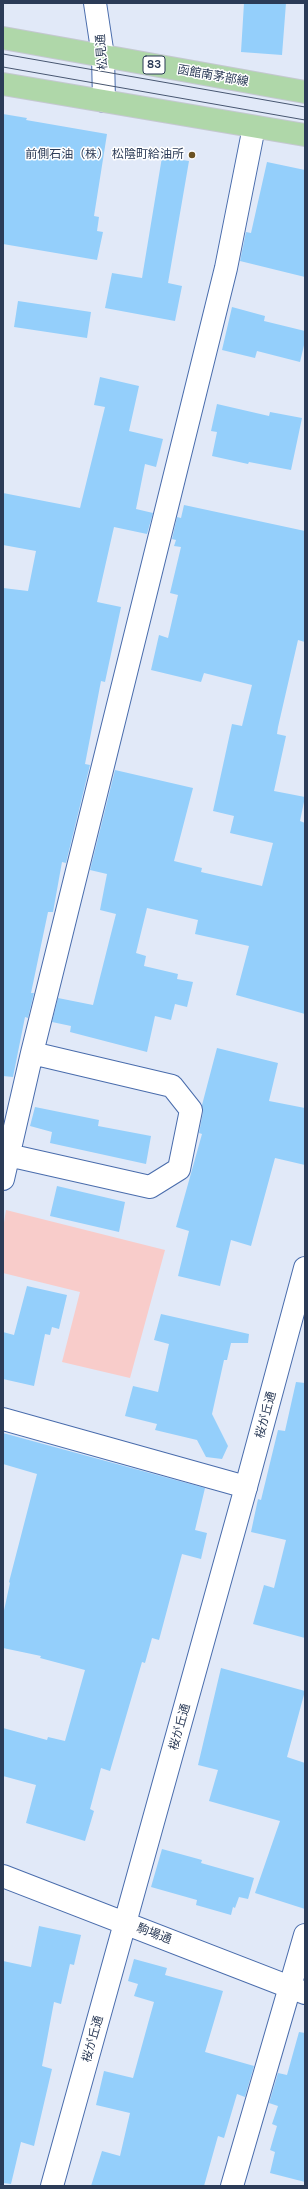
<!DOCTYPE html>
<meta charset="utf-8">
<style>
body{margin:0}
#map{position:relative;width:308px;height:2189px;overflow:hidden;background:#e1e9f8;font-family:Karla,sans-serif}
canvas{display:block}
.frame{position:absolute;inset:0;border:4px solid #2b3b57;pointer-events:none}
</style>
<div id="map">
<canvas width="308" height="2189"></canvas>
<div class="frame"></div>
</div>
<script>
const g = document.querySelector('canvas').getContext('2d');
g.lineJoin = 'round';
function fillPath(path, color) { g.fillStyle = color; g.fill(path, 'evenodd'); }
const toPath = rows => new Path2D(rows.map(r => 'M' + r).join(''));
function trace(path, color, width, dash) { g.strokeStyle = color; g.lineWidth = width; g.lineCap = dash ? 'butt' : 'round'; g.setLineDash(dash || []); g.stroke(path); }
function write(font, color, halo, rows, align = 'center') {
  g.font = font + ' Karla,"Noto Sans JP",sans-serif'; g.lineWidth = 3; g.setLineDash([]); g.textBaseline = 'middle'; g.strokeStyle = halo; g.fillStyle = color; for (const [text, x, y, turn = 0] of rows) {
    g.save(); g.translate(x, y); g.rotate((+turn || 0) * Math.PI / 180); g.textAlign = isNaN(turn) ? turn : align; if (halo) g.strokeText(text, 0, 0); g.fillText(text, 0, 0); g.restore();
  }
}
const green = toPath([
 [6,1210,165,1250,130,1378,62,1362,80,1292,3,1273,3,1229]
]);
const building = toPath([
 [244,3,286,3,282,55,241,52],
 [3,114,27,118,26,120,107,134,94,216,99,217,97,231,103,232,97,260,3,244],
 [162,157,189,161,168,283,182,286,175,321,105,308,112,273,142,278],
 [267,162,305,170,305,277,240,261,246,232,251,233],
 [18,301,91,312,87,338,14,327],
 [232,307,265,316,264,321,305,331,305,341,300,362,257,351,255,358,222,350],
 [100,377,139,386,129,431,163,439,156,467,145,464,136,509,153,513,147,534,114,527,97,602,121,607,105,682,101,681,85,764,90,765,66,863,62,862,53,912,48,912,31,993,34,993,28,1018,25,1017,13,1077,3,1076,3,588,28,591,36,551,3,545,3,493,80,508,105,407,94,405],
 [217,404,269,416,270,412,302,418,291,470,249,462,248,464,212,456,217,432,211,431],
 [184,505,305,531,305,642,298,640,278,727,277,734,286,736,274,791,305,797,300,821,305,823,305,1014,236,995,249,946,195,934,198,920,147,908,136,953,146,956,144,966,178,974,177,979,193,982,187,1007,175,1004,171,1020,155,1016,147,1052,70,1032,71,1026,52,1022,58,998,93,1005,116,914,100,910,107,874,90,870,115,770,193,788,174,861,202,868,201,872,262,886,273,843,230,833,234,816,213,811,232,724,242,726,252,685,204,673,201,682,151,670,159,635,168,638,178,595,170,593,181,547,174,546,176,540,172,539,177,517,181,518],
 [217,1048,278,1063,269,1101,305,1108,305,1165,275,1158,251,1246,231,1240,220,1286,178,1276,189,1231,176,1227,202,1134,199,1133,203,1112,202,1105],
 [35,1107,99,1120,98,1126,151,1136,146,1164,50,1143,52,1132,30,1126],
 [57,1186,125,1202,119,1232,50,1216],
 [27,1286,67,1295,59,1329,52,1327,50,1335,45,1334,34,1386,3,1379,3,1332,14,1335],
 [161,1314,249,1334,248,1343,231,1343,227,1360,224,1360,212,1414,228,1446,222,1459,206,1457,197,1440,155,1430,157,1424,125,1416,133,1386,158,1392,169,1344,154,1340],
 [296,1382,305,1383,305,1638,253,1624,264,1585,274,1588,286,1540,251,1532,258,1499,261,1500,278,1430,285,1431],
 [3,1433,205,1488,195,1530,207,1533,201,1559,182,1554,159,1640,152,1638,145,1663,142,1662,110,1771,101,1768,90,1809,94,1811,85,1841,26,1823,36,1785,3,1776,3,1728,47,1740,48,1737,65,1741,85,1670,40,1658,41,1656,3,1648,3,1615,10,1583,9,1582,37,1474,3,1464],
 [221,1668,305,1691,287,1757,305,1763,305,1909,255,1893,280,1821,209,1801,218,1770,198,1765],
 [162,1849,202,1860,201,1863,254,1878,248,1899,239,1897,235,1908,233,1907,231,1915,196,1905,197,1900,151,1887],
 [39,1926,81,1935,74,1965,70,1964,61,2004,54,2002,42,2066,52,2069,34,2146,21,2142,11,2184,3,2183,3,1961,31,1967],
 [134,1959,167,1968,165,1975,223,1991,205,2052,254,2066,245,2097,237,2094,224,2138,218,2136,204,2186,91,2186,102,2151,120,2156,130,2113,96,2105,104,2071,133,2078,154,2002,134,1996,138,1984,128,1981],
 [299,2032,305,2033,305,2182,270,2173,275,2152,270,2150,277,2126,272,2124,278,2106,269,2103,278,2073,287,2075]
]);
const street = toPath([
 [8,1155,150,1187,179,1169,191,1110,172,1086,32,1053],
 [3,1179,32,1053,226,268,254,127],
 [3,1419,246,1487],
 [232,2186,305,1935]
]);
const secondary = toPath([
 [95,3,103,56,104,101],
 [3,1876,305,1993],
 [52,2186,246,1487,305,1268]
]);
const primary = toPath([
 [3,38,305,92],
 [3,84,305,135]
]);
const tram = toPath([
 [3,54,305,107],
 [3,67,305,120]
]);
const markers = [
 [192,155,4,"#6b5223"]
];
const shields = [
 [154,65,22]
];
const shieldNames = [
 ["83",154,65]
];
const streetNames = [
 ["松見通",102,52,-94],
 ["函館南茅部線",213,76,10],
 ["桜が丘通",266,1415,-75],
 ["桜が丘通",180,1727,-74],
 ["駒場通",154,1934,21],
 ["桜が丘通",93,2039,-74]
];
const poiNames = [
 ["前側石油（株） 松陰町給油所",184,155]
];
fillPath(green, '#f8ccca');
fillPath(building, '#94cffb');
trace(street, '#496cac', 24);
trace(secondary, '#496cac', 24);
trace(primary, '#c4c8d0', 24);
trace(street, '#fff', 22);
trace(secondary, '#fff', 22);
trace(primary, '#afd7a9', 22);
trace(tram, '#475670', 1);
for (const [x, y, r, color] of markers) { const dot = new Path2D(); dot.arc(x, y, r, 0, 2 * Math.PI); g.fillStyle = color; g.fill(dot); trace(dot, '#fff', 1.5); }
for (const [x, y, w] of shields) { const box = new Path2D(); box.roundRect(x - w / 2, y - 9, w, 18, 3); g.fillStyle = '#fff'; g.fill(box); trace(box, '#2b3b57', 1); }
write('bold 11px', '#2b3b57', null, shieldNames);
write('12px', '#2b3b57', '#fff', streetNames);
write('12px', '#2b3b57', '#fff', poiNames, 'right');
</script>
